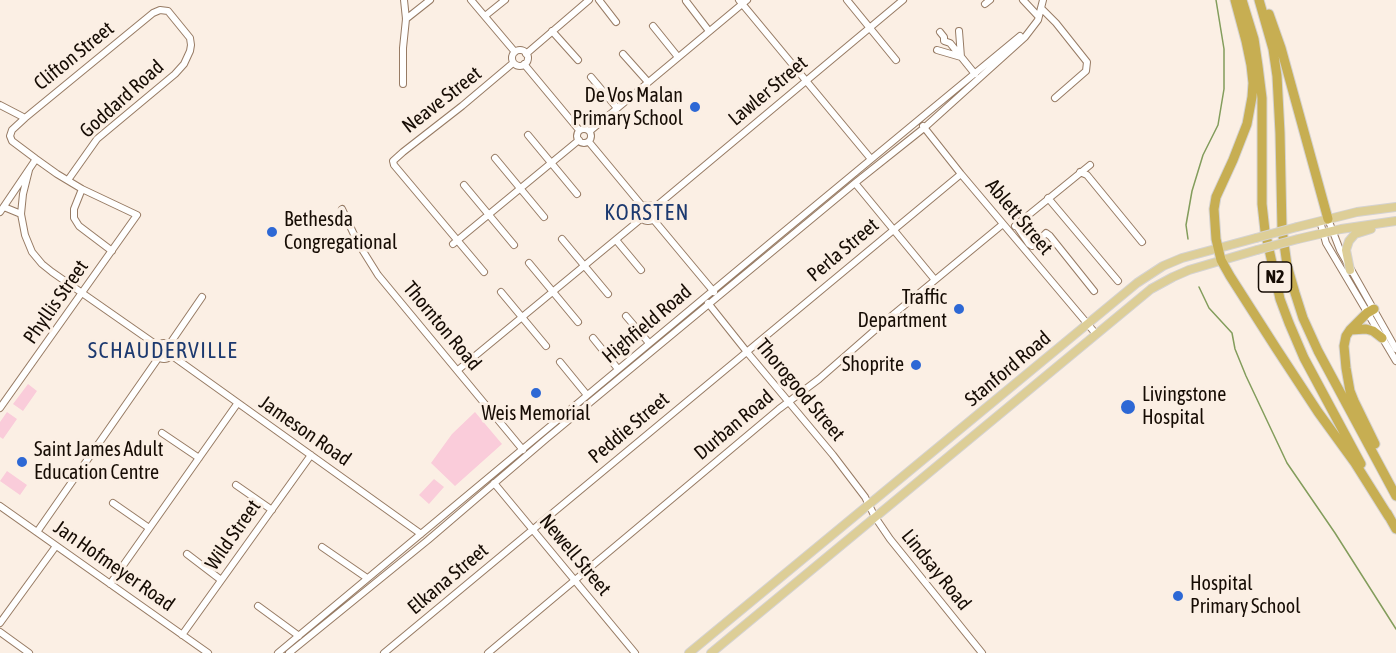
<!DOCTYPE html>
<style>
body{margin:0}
canvas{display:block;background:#fbefe4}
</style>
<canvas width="1396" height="653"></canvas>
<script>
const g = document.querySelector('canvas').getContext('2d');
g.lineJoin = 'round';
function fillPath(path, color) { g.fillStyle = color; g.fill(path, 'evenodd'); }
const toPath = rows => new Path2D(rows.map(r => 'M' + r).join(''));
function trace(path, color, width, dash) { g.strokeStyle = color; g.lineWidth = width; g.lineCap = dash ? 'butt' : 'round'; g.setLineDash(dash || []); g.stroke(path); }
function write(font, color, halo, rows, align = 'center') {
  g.font = font + ' "Asap Condensed",sans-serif'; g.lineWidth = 6; g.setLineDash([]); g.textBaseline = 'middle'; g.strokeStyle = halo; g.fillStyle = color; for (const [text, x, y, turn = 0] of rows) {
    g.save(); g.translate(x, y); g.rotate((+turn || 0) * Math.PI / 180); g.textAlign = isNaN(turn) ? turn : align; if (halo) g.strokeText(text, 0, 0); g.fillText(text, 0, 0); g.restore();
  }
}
const green = toPath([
 [28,384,37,391,23,411,13,404],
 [7,412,17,419,3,439,0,437,0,422],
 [475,412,502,444,455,486,431,463,452,434],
 [7,471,27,485,20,495,0,481],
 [434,479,444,487,429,504,419,495]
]);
const stream = toPath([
 [1188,239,1186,225,1192,191,1203,155,1218,125,1224,89,1224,49,1216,0],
 [1199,287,1209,308,1232,333,1235,349,1246,376,1287,463,1335,533,1396,629]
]);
const minor = toPath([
 [471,0,515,52],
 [599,0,616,22],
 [739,0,871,159],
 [847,0,896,60],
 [1023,0,1038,16],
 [686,1,709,31],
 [985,4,990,0],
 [1041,8,1056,23,1087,62,1086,71,1055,98],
 [485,16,505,0],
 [406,19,430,0],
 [653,26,678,57],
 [552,31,578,60],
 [940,32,944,37,944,41,950,43,975,74],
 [937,50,961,57,959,31],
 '512 58a8 8 0 1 1 16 0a8 8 0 1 1-16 0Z',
 [526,54,589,0],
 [623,54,648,82],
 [524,64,579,130],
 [591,77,617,108],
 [403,84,403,48,406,19,404,0],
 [0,105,25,118],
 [923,126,961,174,1096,334],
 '577 136a7 7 0 1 1 14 0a7 7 0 1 1-14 0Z',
 [590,131,747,0],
 [528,135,577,194],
 [589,142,643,207],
 [495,158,544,217],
 [29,170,23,194,21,214,25,235,32,252,42,264,52,272,158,346],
 [1080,172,1087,175,1142,242],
 [855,183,935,280],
 [464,185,514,245],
 [82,189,74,209,74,218,79,226,112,251],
 [1048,198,1118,281],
 '640 213a8 8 0 1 1 16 0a8 8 0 1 1-16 0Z',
 [4,207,21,214],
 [654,208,903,0],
 [342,209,358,243,378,275,523,450],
 [0,212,36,159],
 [653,219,714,292],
 [1328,219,1340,250,1396,349],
 [1320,221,1326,243,1396,361],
 [1016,225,1029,244,1032,246,1044,235,1046,233,1050,236,1094,291],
 [1015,226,1090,165],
 [562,239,608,294],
 [616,240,641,270],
 [453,244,579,140],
 [529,263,578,322],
 [484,272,394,165,393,161,403,152,462,106,513,63],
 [501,292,546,346],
 [708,303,747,352,833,455,865,497,875,517,890,539,982,653],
 [626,316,649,343],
 [593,338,618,369],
 '156 351a8 8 0 1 1 16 0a8 8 0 1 1-16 0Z',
 [169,345,202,297],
 [171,355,421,534],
 [560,362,587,395],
 [458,370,642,218],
 [0,408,137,215,82,189,57,174,36,159,12,141,10,136,12,130,25,118,153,13,160,10,168,11,190,38,191,45,190,51,184,64,175,74,97,139,68,180],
 [162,433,199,458],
 [494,483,635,653],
 [236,485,272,510],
 [113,503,149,528],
 [0,506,208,653],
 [37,532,159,357],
 [322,547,367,578],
 [187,554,221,580],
 [110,584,237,404],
 [258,606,299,636],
 [0,623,56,546],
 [0,632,29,653],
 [182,635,311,455],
 [278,653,776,238,1020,36],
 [289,653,428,540,546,439,855,183,924,128,1025,37,1038,20,1043,0],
 [384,653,961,174],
 [488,653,779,409,819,379,883,323,1003,224]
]);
const major = toPath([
 [1297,227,1357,212,1396,207],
 [1298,239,1341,229,1396,221],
 [1350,270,1346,250,1349,241,1355,234,1371,229],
 [689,653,1137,283,1163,266,1182,258,1256,238],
 [711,653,1151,289,1173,277,1189,270,1257,250]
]);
const highway = toPath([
 [1235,0,1246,41,1251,65,1253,83,1252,97,1247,124,1233,160,1216,197,1214,209,1216,239,1221,260,1230,276,1276,348,1318,412,1355,463,1389,517],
 [1242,0,1254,39,1258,66,1262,98,1262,204,1265,231,1280,299,1289,323,1304,358,1361,464],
 [1259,0,1273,49,1277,76,1280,133,1282,229,1287,265,1295,293,1303,318,1318,351,1396,496],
 [1269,14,1281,48,1328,219],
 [1374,309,1367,313,1350,330,1346,336,1344,346,1346,368,1350,391,1354,401,1375,444],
 [1351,330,1366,329,1373,331,1382,338],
 [1387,513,1396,529]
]);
const majorBridge = toPath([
 [1256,238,1297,227],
 [1257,250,1298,239]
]);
const markers = [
 [695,107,6,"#2d68d5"],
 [272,232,6,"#2d68d5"],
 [959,309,6,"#2d68d5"],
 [916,365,6,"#2d68d5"],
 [536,393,6,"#2d68d5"],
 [1128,407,8,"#2d68d5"],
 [22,462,6,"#2d68d5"],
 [1178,596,6,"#2d68d5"]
];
const shields = [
 [1275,277,33]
];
const shieldNames = [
 ["N2",1275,277]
];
const streetNames = [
 ["Clifton Street",74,56,-39],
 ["Lawler Street",768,91,-40],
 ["Goddard Road",122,99,-42],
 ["Neave Street",442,100,-38],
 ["Ablett Street",1019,217,50],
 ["Perla Street",843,250,-40],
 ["Phyllis Street",56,302,-55],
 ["Highfield Road",647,324,-40],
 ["Thornton Road",442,326,50],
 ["Stanford Road",1008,369,-40],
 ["Thorogood Street",800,390,50],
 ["Durban Road",734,425,-40],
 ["Peddie Street",629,428,-40],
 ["Jameson Road",305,431,35],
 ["Wild Street",233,535,-55],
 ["Newell Street",575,555,50],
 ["Jan Hofmeyer Road",114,566,35],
 ["Lindsay Road",936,570,51],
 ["Elkana Street",448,579,-40]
];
const poiNames = [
 ["De Vos Malan",683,96,"right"],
 ["Primary School",683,119,"right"],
 ["Bethesda",284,220],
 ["Congregational",284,243],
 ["Traffic",947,298,"right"],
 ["Department",947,321,"right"],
 ["Shoprite",904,365,"right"],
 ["Livingstone",1142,395],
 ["Hospital",1142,418],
 ["Weis Memorial",536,414,"center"],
 ["Saint James Adult",34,450],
 ["Education Centre",34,473],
 ["Hospital",1190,584],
 ["Primary School",1190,607]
];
const quarterNames = [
 ["KORSTEN",647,213],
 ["SCHAUDERVILLE",163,351]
];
fillPath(green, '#faccda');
trace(stream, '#839d5c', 1.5);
trace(minor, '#977b64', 8);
trace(major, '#d5d3d2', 10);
trace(highway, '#d5d3d2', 11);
trace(minor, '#fff', 6);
trace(major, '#ddce97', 8);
trace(highway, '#c7ae52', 9);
trace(majorBridge, '#d5d3d2', 10, []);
trace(majorBridge, '#ddce97', 8);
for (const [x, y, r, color] of markers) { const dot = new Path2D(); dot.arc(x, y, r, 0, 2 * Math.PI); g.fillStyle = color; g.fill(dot); trace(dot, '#fbefe4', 2); }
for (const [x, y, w] of shields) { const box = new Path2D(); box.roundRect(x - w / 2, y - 15, w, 30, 4.5); g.fillStyle = '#fbefe4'; g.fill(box); trace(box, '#160c04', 1.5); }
write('bold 18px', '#160c04', null, shieldNames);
write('20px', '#160c04', '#fbefe4', streetNames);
write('20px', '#160c04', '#fbefe4', poiNames, 'left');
g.letterSpacing = '1.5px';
write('22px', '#1c396f', '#fbefe4', quarterNames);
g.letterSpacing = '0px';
</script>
